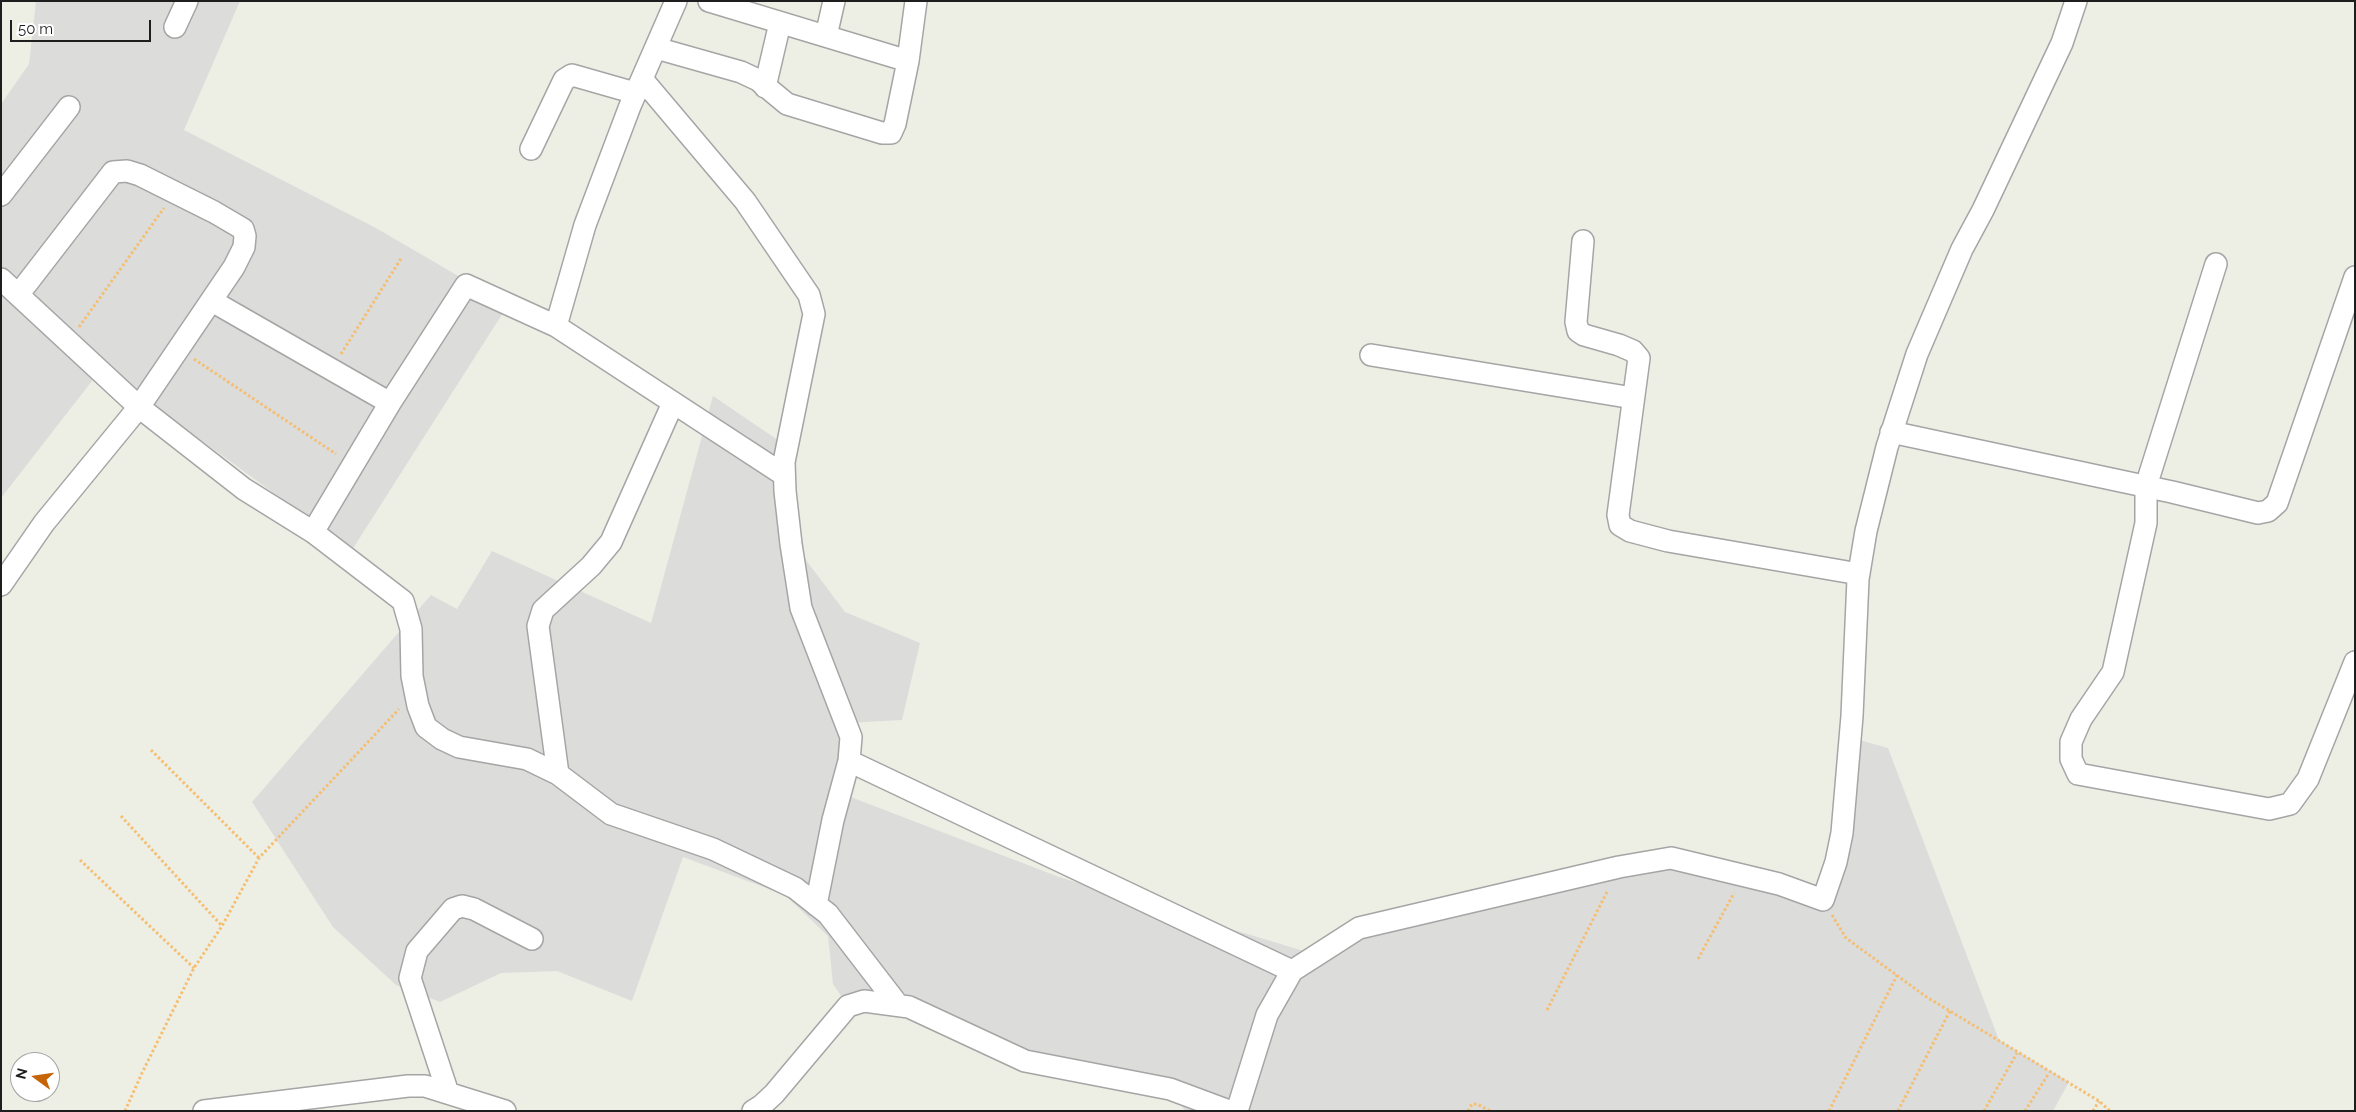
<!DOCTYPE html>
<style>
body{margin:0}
#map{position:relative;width:2356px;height:1112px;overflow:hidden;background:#edefe5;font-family:Raleway,sans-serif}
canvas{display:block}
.frame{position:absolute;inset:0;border:2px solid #1e1e1e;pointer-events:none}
.north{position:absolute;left:10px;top:1052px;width:50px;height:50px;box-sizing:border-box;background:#fff;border:1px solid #a5a5a5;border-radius:50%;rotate:284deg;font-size:14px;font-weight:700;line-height:20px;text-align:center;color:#1e1e1e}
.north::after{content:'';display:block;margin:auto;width:18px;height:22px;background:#c66407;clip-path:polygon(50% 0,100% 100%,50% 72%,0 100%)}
.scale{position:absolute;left:10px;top:20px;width:141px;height:22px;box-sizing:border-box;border:2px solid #1e1e1e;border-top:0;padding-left:6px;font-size:15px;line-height:18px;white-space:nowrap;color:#1e1e1e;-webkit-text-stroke:4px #fff;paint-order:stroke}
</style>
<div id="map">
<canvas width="2356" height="1112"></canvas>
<div class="frame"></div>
<div class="north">N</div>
<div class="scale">50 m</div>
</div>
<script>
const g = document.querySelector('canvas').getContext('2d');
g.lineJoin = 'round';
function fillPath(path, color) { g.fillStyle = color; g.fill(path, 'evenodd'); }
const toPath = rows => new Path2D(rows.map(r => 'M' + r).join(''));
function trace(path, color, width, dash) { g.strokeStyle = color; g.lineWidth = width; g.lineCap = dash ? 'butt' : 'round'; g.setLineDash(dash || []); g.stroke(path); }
const residential = toPath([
 [36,1,240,1,184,130,376,228,508,305,352,550,102,368,1,498,1,104,29,64],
 [713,396,791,449,803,556,845,612,920,643,902,720,846,723,843,794,1059,877,1317,955,1359,928,1667,862,1818,887,1839,857,1852,738,1888,748,1999,1040,2069,1082,2053,1111,1185,1111,1170,1089,994,1043,954,1023,848,1006,833,984,828,936,785,895,683,857,632,1001,557,971,501,973,440,1002,396,985,333,927,252,802,431,595,457,609,492,551,651,623]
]);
const path = toPath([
 [79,327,164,208],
 [341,354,402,257],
 [194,359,336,454],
 [151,750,259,858],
 [121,816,222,926],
 [80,860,194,968],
 [1832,915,1846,938,1925,996,2099,1101,2110,1111],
 [1698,959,1734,893],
 [1547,1010,1608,890],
 [125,1111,142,1073,194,968,222,926,259,858,399,709],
 [1468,1111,1472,1104,1477,1104,1490,1111],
 [1829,1111,1897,975],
 [1898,1111,1950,1011],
 [1984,1111,2017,1053],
 [2025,1111,2049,1073],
 [2093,1111,2099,1101]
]);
const street = toPath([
 [709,1,908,61],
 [175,27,187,1],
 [826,36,834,1],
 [656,48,741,72,758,80,787,104,882,133,891,133,895,124,908,61,916,1],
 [642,79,745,201,809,295,814,314,784,462,785,491,791,544,801,608,851,737,849,761,833,820,816,905],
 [765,87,780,23],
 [531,149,564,80,572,75,635,93],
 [1,195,69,107],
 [1583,241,1576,322,1578,331,1584,335,1619,345,1633,351,1639,358,1618,515,1620,525,1630,531,1668,541,1859,574],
 [2216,264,2146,486,2146,523,2113,672,2081,719,2071,742,2071,759,2078,774,2269,809,2290,804,2308,779,2355,662],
 [1,279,139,407,244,489,313,532,403,601,411,629,412,676,418,706,426,727,442,739,459,747,527,759,558,774,611,814,713,849,795,888,828,914,898,1005],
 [212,301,390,403],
 [556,326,784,475],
 [1371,355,1633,398],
 [1891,432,2172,492,2258,513,2268,511,2277,503,2355,277],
 [313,532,390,403,466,285,556,326,585,225,630,106,676,1],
 [1,585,44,523,139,407,234,267,244,247,245,236,243,229,214,212,140,175,127,171,113,172,18,295],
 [849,761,1292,971],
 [558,774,538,626,543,610,591,566,611,542,673,403],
 [448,1093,410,978,417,951,453,909,462,906,474,909,532,939],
 [204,1111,408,1086,425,1086,505,1111],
 [753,1111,761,1106,774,1094,848,1006,864,1001,909,1007,1025,1061,1170,1089,1229,1111],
 [1237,1111,1267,1015,1292,971,1359,928,1619,867,1671,858,1779,884,1823,900,1836,862,1842,833,1852,716,1858,579,1866,531,1887,447,1917,354,1962,249,1983,210,2062,43,2076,1]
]);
fillPath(residential, '#dcdcdb');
trace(street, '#a5a5a5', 24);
trace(path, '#f5be70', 3, [2.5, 2.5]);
trace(street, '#fff', 21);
</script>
